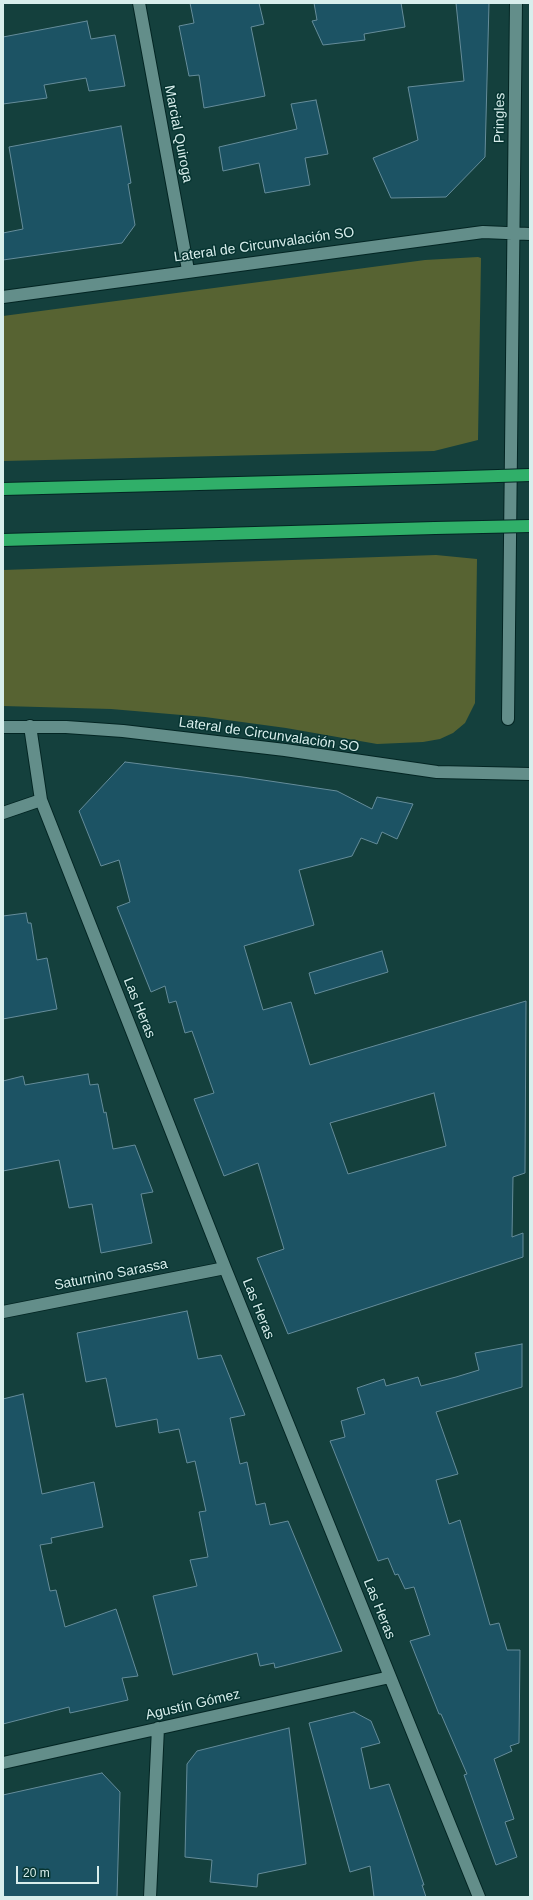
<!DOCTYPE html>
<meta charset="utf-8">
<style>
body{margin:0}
#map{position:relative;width:533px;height:1900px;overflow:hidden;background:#14403d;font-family:Helvetica,sans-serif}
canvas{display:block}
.frame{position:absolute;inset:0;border:4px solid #d8eeec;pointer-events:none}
.scale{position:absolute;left:16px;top:1866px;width:83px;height:18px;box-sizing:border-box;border:2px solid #d8eeec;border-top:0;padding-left:5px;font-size:12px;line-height:14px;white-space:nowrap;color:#d8eeec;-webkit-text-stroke:3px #073532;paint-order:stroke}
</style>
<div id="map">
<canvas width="533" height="1900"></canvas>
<div class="frame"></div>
<div class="scale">20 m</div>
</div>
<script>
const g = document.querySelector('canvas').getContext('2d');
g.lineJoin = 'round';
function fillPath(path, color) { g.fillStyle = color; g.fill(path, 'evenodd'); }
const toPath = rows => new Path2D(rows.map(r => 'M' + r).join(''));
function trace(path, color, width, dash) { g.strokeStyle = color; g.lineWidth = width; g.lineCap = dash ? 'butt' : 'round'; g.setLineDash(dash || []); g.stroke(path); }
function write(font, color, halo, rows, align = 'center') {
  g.font = font + ' Helvetica,sans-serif'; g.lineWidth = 3; g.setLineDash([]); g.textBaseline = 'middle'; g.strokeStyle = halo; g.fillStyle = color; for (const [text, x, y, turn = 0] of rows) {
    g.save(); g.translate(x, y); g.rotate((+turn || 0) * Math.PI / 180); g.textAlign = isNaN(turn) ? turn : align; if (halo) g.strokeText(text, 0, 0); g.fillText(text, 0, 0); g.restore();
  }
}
const green = toPath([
 [478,257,481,258,478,440,434,451,3,461,3,316,425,260],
 [436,555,477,559,475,703,465,723,453,733,440,739,423,742,377,744,286,728,205,717,111,709,3,706,3,570]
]);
const building = toPath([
 [190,3,259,3,264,24,251,27,265,96,204,108,199,75,189,76,179,26,194,23,190,3],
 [314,3,401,3,405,27,364,34,365,40,323,45,312,21,317,20,314,3],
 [456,3,489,3,485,157,446,197,391,198,373,158,418,140,408,87,464,81,456,3],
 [87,21,91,39,115,35,125,86,89,91,86,78,44,85,47,98,3,104,3,37,87,21],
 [316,100,328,154,305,158,310,185,265,193,259,163,223,171,219,147,297,129,291,104,316,100],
 [121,126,131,183,128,184,135,225,122,243,3,260,3,233,23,229,9,147,121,126],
 [125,762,243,777,337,791,372,809,377,797,413,804,397,839,382,832,377,844,361,838,352,856,299,870,314,925,244,946,263,1010,291,1002,310,1065,526,1001,525,1173,513,1177,512,1237,523,1233,523,1257,288,1334,257,1258,284,1249,258,1163,224,1176,194,1099,214,1093,192,1031,185,1033,176,1001,169,1003,165,986,151,992,117,907,130,902,119,860,101,866,79,811,125,762],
 [434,1093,446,1146,348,1174,330,1123,434,1093],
 [26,913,28,923,31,923,37,960,47,958,57,1009,3,1019,3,916,26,913],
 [382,951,388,972,315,994,309,973,382,951],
 [88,1074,90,1085,98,1084,104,1113,106,1112,113,1149,135,1145,153,1192,141,1194,152,1243,101,1253,92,1204,69,1208,59,1160,3,1171,3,1081,23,1076,25,1085,88,1074],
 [187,1311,198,1359,221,1355,245,1415,230,1418,240,1464,247,1462,256,1505,265,1503,270,1525,288,1521,342,1651,275,1668,274,1663,260,1666,257,1653,173,1675,153,1596,197,1586,190,1560,208,1557,199,1512,206,1511,195,1461,187,1463,179,1429,159,1433,157,1419,116,1427,106,1378,86,1382,77,1333,187,1311],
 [522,1344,522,1387,436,1412,458,1474,436,1480,449,1524,460,1520,490,1625,499,1623,507,1650,520,1650,519,1743,510,1746,512,1751,494,1759,514,1819,505,1822,517,1857,496,1865,464,1775,467,1774,441,1714,439,1714,410,1641,430,1635,414,1587,405,1589,398,1574,395,1575,388,1558,378,1561,330,1441,345,1437,341,1421,365,1414,357,1388,384,1379,386,1386,418,1377,421,1386,456,1377,479,1370,475,1353,522,1344],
 [23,1394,42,1494,94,1482,103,1527,51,1538,52,1543,40,1545,50,1591,56,1590,65,1627,116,1609,138,1676,122,1678,128,1700,70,1713,69,1707,3,1724,3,1399,23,1394],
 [354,1712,371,1721,380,1743,361,1748,370,1789,389,1784,424,1885,422,1885,426,1897,374,1897,370,1866,350,1872,309,1723,354,1712],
 [289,1728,306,1864,258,1874,257,1887,210,1882,212,1860,185,1857,187,1764,197,1751,289,1728],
 [102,1773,120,1792,117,1897,3,1897,3,1795,102,1773]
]);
const minor = toPath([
 [139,3,188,270],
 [3,297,483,232,530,234],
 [508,719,516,3],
 [30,726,41,800,225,1268,479,1897],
 [3,727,66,727,123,731,285,750,437,772,530,774],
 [3,813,41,800],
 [3,1312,225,1268],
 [3,1763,390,1677],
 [150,1897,158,1728]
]);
const highway = toPath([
 [3,489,434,478],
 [3,540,435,528]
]);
const highwayBridge = toPath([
 [434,478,530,475],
 [435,528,530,526]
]);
const streetNames = [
 ["Pringles",500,118,-89],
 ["Marcial Quiroga",178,134,79],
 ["Lateral de Circunvalación SO",264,245,-8],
 ["Lateral de Circunvalación SO",269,735,8],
 ["Las Heras",139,1008,68],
 ["Saturnino Sarassa",111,1275,-11],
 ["Las Heras",258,1309,68],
 ["Las Heras",379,1609,68],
 ["Agustín Gómez",193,1705,-13]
];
fillPath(green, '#576332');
fillPath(building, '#1c5364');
trace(building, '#658c9a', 1);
trace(minor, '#032523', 14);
trace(highway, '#032523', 14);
trace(minor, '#638e8a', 12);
trace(highway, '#30af69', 12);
trace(highwayBridge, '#032523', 14, []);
trace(highwayBridge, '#30af69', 12);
write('14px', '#d8eeec', '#073532', streetNames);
</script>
